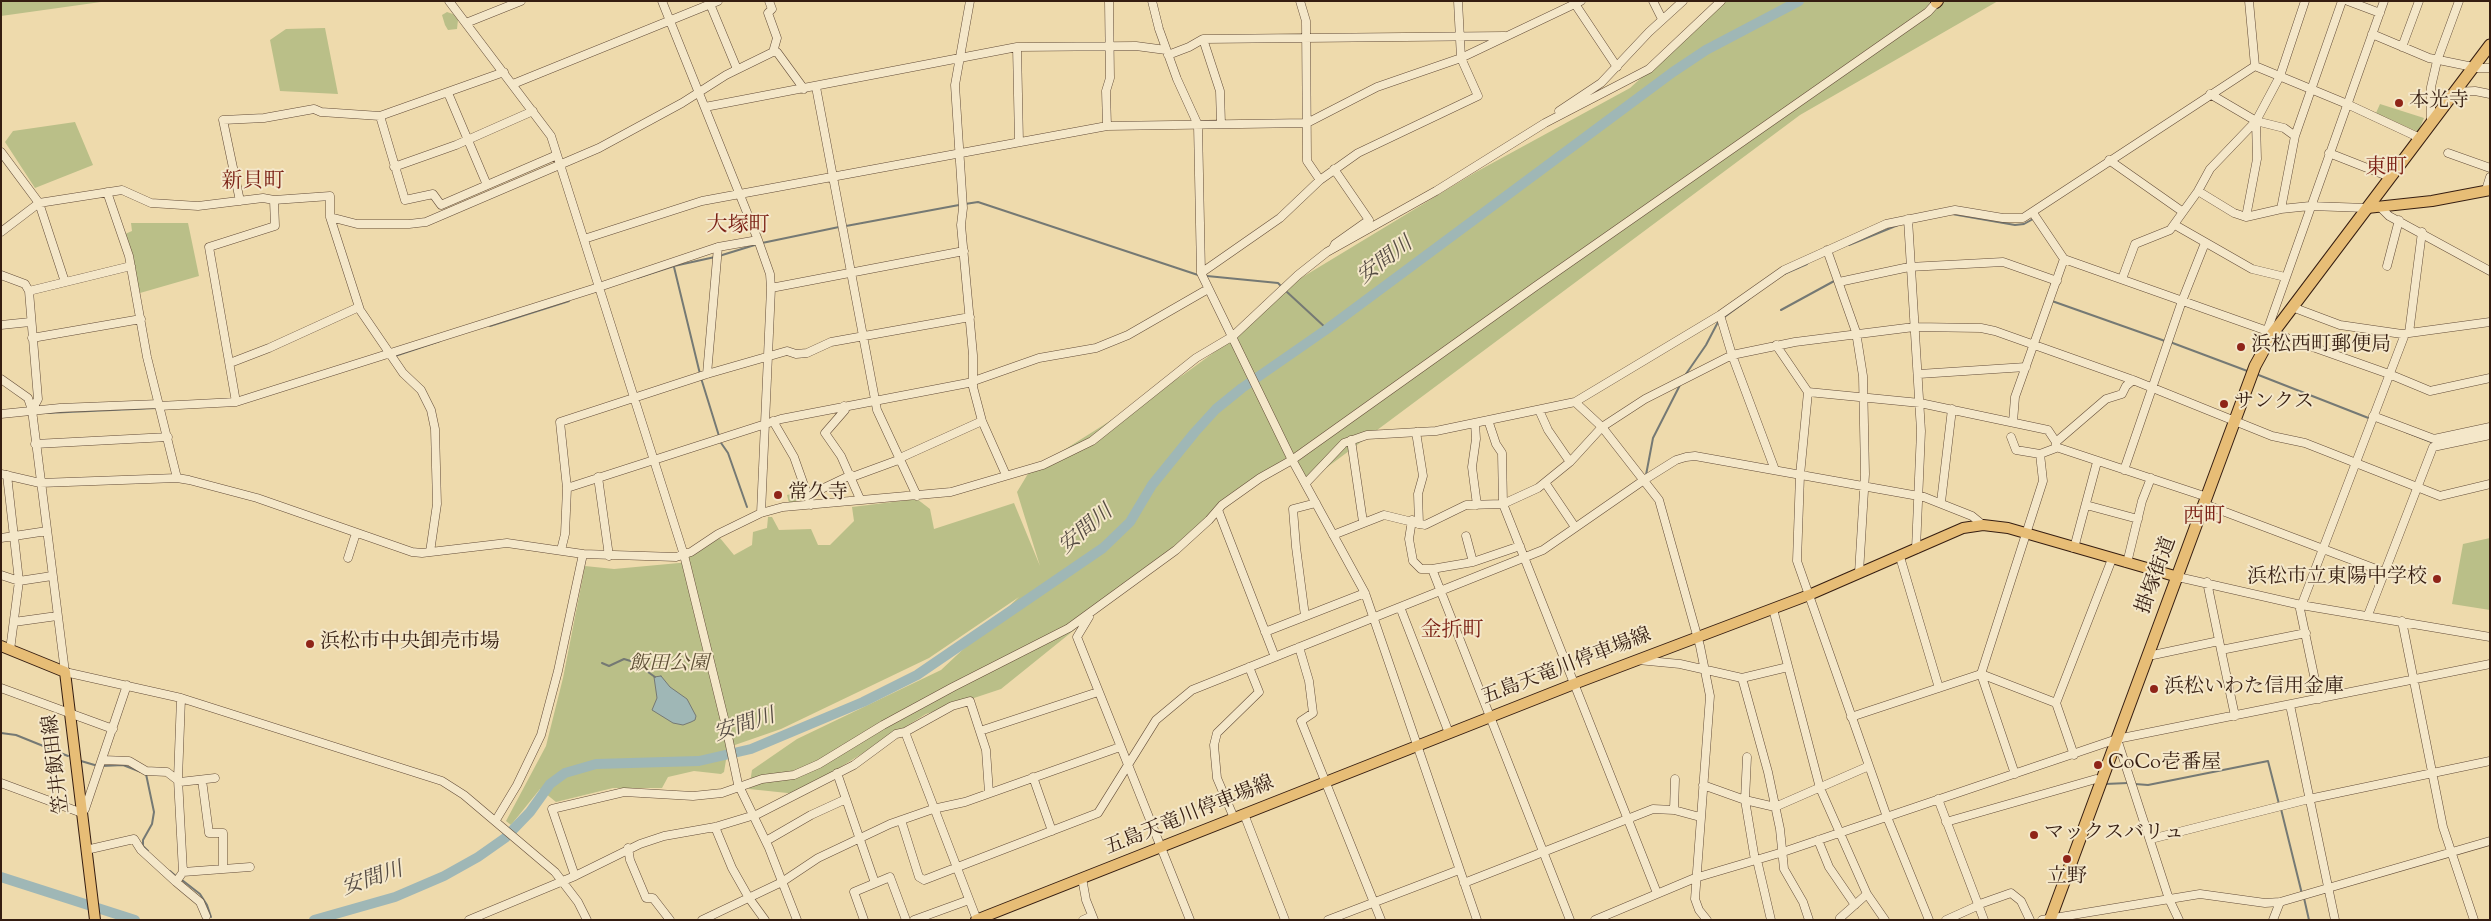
<!DOCTYPE html>
<meta charset="utf-8">
<style>
body{margin:0}
#map{position:relative;width:2491px;height:921px;overflow:hidden;background:#eedaac;font-family:"Sorts Mill Goudy",serif}
canvas{display:block}
.frame{position:absolute;inset:0;border:2px solid #351d11;pointer-events:none}
</style>
<div id="map">
<canvas width="2491" height="921"></canvas>
<div class="frame"></div>
</div>
<script>
const g = document.querySelector('canvas').getContext('2d');
g.lineJoin = 'round';
function fillPath(path, color) { g.fillStyle = color; g.fill(path, 'evenodd'); }
const toPath = rows => new Path2D(rows.map(r => 'M' + r).join(''));
function trace(path, color, width, dash) { g.strokeStyle = color; g.lineWidth = width; g.lineCap = dash ? 'butt' : 'round'; g.setLineDash(dash || []); g.stroke(path); }
function write(font, color, halo, rows, align = 'center') {
  g.font = font + ' "Sorts Mill Goudy","Noto Serif JP",serif'; g.lineWidth = 4; g.setLineDash([]); g.textBaseline = 'middle'; g.strokeStyle = halo; g.fillStyle = color; for (const [text, x, y, turn = 0] of rows) {
    g.save(); g.translate(x, y); g.rotate((+turn || 0) * Math.PI / 180); g.textAlign = isNaN(turn) ? turn : align; if (halo) g.strokeText(text, 0, 0); g.fillText(text, 0, 0); g.restore();
  }
}
const green = toPath([
 [1,1,108,1,1,16],
 [1726,1,1998,1,1800,115,1306,483,1290,456,1001,689,926,714,797,794,749,789,752,770,797,739,941,670,1019,597,929,658,781,729,732,746,726,760,724,772,721,774,694,771,668,777,662,788,613,788,556,802,540,789,511,825,506,821,546,746,563,678,585,566,614,569,690,562,688,557,720,538,734,555,752,545,753,532,767,528,768,517,772,517,779,530,811,529,818,545,830,545,854,521,852,507,917,499,930,509,934,529,1014,503,1040,566,1017,492,1029,472,1183,375,1242,332,1301,278,1476,172,1630,88],
 [447,12,453,14,458,20,457,29,448,30,445,25,442,15],
 [325,28,338,94,280,91,270,40,286,29],
 [2380,104,2424,118,2418,132,2376,113],
 [75,122,93,165,35,188,5,142,13,131],
 [131,223,188,223,199,276,140,293,125,234,132,231],
 [803,491,805,499,789,503,787,495],
 [2490,538,2490,610,2452,604,2463,544]
]);
const water = toPath([
 [661,676,670,687,687,699,696,716,695,720,691,722,683,725,673,723,652,710,657,698,654,677,661,676]
]);
const stream = toPath([
 [965,204,978,202,1198,275],
 [1952,214,2015,225,2024,224,2033,219],
 [846,226,959,205],
 [762,243,839,227],
 [1849,245,1898,225],
 [719,256,758,244],
 [674,267,700,374],
 [1784,274,1807,264],
 [1207,276,1278,283,1280,285],
 [637,278,674,266,715,257],
 [1287,292,1327,329],
 [2052,301,2165,341],
 [1781,310,1836,280],
 [1723,318,1749,299],
 [490,326,569,301],
 [2170,342,2250,372],
 [395,356,440,341],
 [1686,374,1706,345,1718,322],
 [2256,374,2371,419],
 [701,378,719,436],
 [46,413,157,408],
 [2406,432,2434,443],
 [719,440,728,453,747,507],
 [2438,442,2478,433],
 [1646,475,1653,438,1680,385],
 [602,663,609,666,624,659,634,662,655,677],
 [1,733,16,735,68,756],
 [81,761,98,766],
 [102,766,123,765,141,772],
 [146,774,154,812,152,824,143,840,143,846,148,851],
 [2105,784,2128,783],
 [2135,784,2148,785,2268,761,2279,804],
 [2281,809,2302,894],
 [170,871,178,878],
 [182,880,200,894,207,905,211,917],
 [2304,898,2309,920]
]);
const river = toPath([
 [1,877,135,920],
 [314,920,395,897,444,876,478,857,505,838,530,812,550,784,565,773,596,764,699,761,751,749,863,702,917,675,1103,548,1130,522,1152,485,1195,432,1216,409,1242,388,1327,329,1673,72,1706,50,1799,1]
]);
const minor = toPath([
 [449,1,551,136,684,555,725,722,738,784,769,848,797,920],
 [662,1,758,240,770,274,771,288,761,513],
 [970,1,955,85,963,208,961,225,973,355,973,387,982,421,1006,475],
 [1152,1,1159,29,1177,79,1198,125,1201,273,1290,456,1365,593,1477,920],
 [1300,1,1306,21,1307,161,1320,180],
 [1653,1,1662,19],
 [2249,1,2255,66],
 [2348,1,2380,13],
 [710,4,737,69],
 [1575,4,1617,67],
 [466,23,521,1],
 [2372,34,2429,58,2473,67],
 [1203,39,1220,91,1221,124],
 [1017,47,1019,142],
 [2402,47,2419,1],
 [773,52,777,52,804,89],
 [1168,55,1189,47,1203,39,1505,36],
 [2255,66,2347,104,2420,138],
 [2472,68,2490,68],
 [513,84,718,1],
 [816,87,877,410,917,496],
 [2454,92,2475,91,2490,94],
 [448,93,487,185],
 [2210,94,2256,121,2284,128,2295,136,2342,1],
 [705,107,1017,47,1136,46,1166,50],
 [1559,111,1601,83,1649,32,1683,1],
 [380,116,405,200,433,194,441,205,557,155],
 [2431,123,2431,87,2437,61,2459,1],
 [1107,126,1106,91,1110,78,1109,1],
 [1,152,39,203,65,282],
 [2329,153,2390,177],
 [2448,153,2490,168],
 [2109,160,2183,212],
 [394,167,456,145,533,111],
 [2486,190,2490,177],
 [2198,191,2234,213,2246,217,2281,209,2310,206,2367,208],
 [107,192,129,256,147,357,177,478],
 [240,201,223,120,264,118,314,109,321,112,380,116,504,72],
 [2380,207,2389,216,2490,271],
 [2281,209,2295,136],
 [2033,213,2064,259,2389,374,2430,391,2490,378],
 [330,217,360,310,403,373,421,390,431,410,435,429,437,504,430,552],
 [2246,217,2257,159,2256,121],
 [1908,219,1921,431,1916,549],
 [2175,225,2252,269,2285,277],
 [1,232,39,203,122,190,151,203,198,206,263,198,274,200,330,196,330,217,357,224,409,224,426,222,599,148,682,103,726,75,773,52,777,38,768,13,772,9,769,1],
 [584,239,702,201,1107,126,1307,123,1377,87,1461,58,1581,1],
 [1333,248,1335,244,1369,220,1334,169],
 [1827,250,1856,332,1863,376,1865,474,1859,573],
 [2387,266,2399,220],
 [1201,273,1280,218,1320,180,1358,153,1478,96,1461,58,1458,1],
 [1,275,25,284,29,291,38,399,32,410],
 [2122,279,2135,244,2170,230,2198,191,2210,169,2256,121,2280,76,2305,1],
 [1839,282,1909,267,2003,262,2057,281],
 [771,288,964,251],
 [29,291,131,266],
 [2292,307,2340,325,2402,334,2490,322],
 [1720,315,1732,355,1775,470],
 [1,325,30,322],
 [2267,331,2384,1],
 [2409,333,2422,232],
 [32,338,141,319],
 [1776,345,1808,392,1800,475,1797,561,1887,817,1929,920],
 [230,363,269,348,359,307],
 [707,374,718,247],
 [1919,374,2026,367],
 [1,379,28,398,32,410,65,672,181,698,442,781,464,795,555,872,578,902,587,920],
 [1808,392,1920,403,2048,430,2056,442],
 [236,402,209,247,275,226,274,200],
 [1575,402,1602,427,1659,500,1700,646,1710,696,1695,899,1699,910,1707,920],
 [159,406,236,402,599,287,718,247,758,240],
 [844,406,845,410,825,433,841,456,860,499],
 [1539,410,1548,430,1570,462],
 [1,414,60,408,159,404],
 [2373,416,2434,439,2490,427],
 [1488,420,1496,444,1502,453,1503,504,1657,893],
 [773,421,794,457,811,505],
 [2013,422,2015,397,2064,259],
 [1475,423,1476,439,1472,467,1477,505],
 [1416,432,1423,476,1418,494,1419,524],
 [2011,437,2016,450,2040,454],
 [1351,440,1363,522],
 [35,444,168,437],
 [2056,447,2207,497],
 [900,458,982,421],
 [2124,470,2182,301,2205,243],
 [1,474,40,483,177,478,189,480,257,498,412,552,422,553,507,543,583,554,676,557,691,552,718,534,761,513,783,507,951,492,1043,465,1092,441,1196,358,1233,336,1298,275,1327,252,1436,191,1545,123,1649,69,1721,1],
 [7,475,19,581,10,650],
 [598,477,609,556],
 [852,477,901,459],
 [1306,483,1344,443,1367,435,1436,431,1575,402,1720,315,1784,270,1886,224,1955,210,2003,218,2023,218,2255,66],
 [1546,484,1575,527],
 [567,488,781,419,968,383,1039,358,1096,348,1128,335,1208,289],
 [809,495,851,475],
 [1941,502,1952,409],
 [2204,504,2384,572],
 [2086,505,2138,519],
 [1218,510,1275,657],
 [1412,520,1409,539,1413,561,1421,569,1432,569,1570,920],
 [1333,535,1384,515,1425,525,1466,505,1503,504,1538,488,1570,462,1602,427,1645,399,1732,355,1795,342,1914,327,1981,328,1995,331,2133,380,2272,436,2305,443,2440,496,2490,484],
 [1466,536,1473,562],
 [1,538,47,531],
 [2074,548,2097,462],
 [561,550,565,534,567,488,560,422,707,374,787,351,796,354,807,353,831,342,970,317],
 [1900,557,1939,688],
 [348,558,356,533],
 [2127,563,2142,501,2151,478],
 [1432,569,1473,562,1520,546],
 [1,575,19,581,52,576],
 [2178,577,2301,605,2490,637],
 [2207,582,2221,650,2306,633],
 [1400,607,1449,733],
 [1773,609,1820,788,1867,894,1885,920],
 [2368,615,2433,447,2490,435],
 [1305,616,1296,547,1293,509,1316,503],
 [1089,617,1077,637,1190,920],
 [2402,621,2443,827,2474,920],
 [14,622,57,616],
 [1265,632,1365,593],
 [1299,647,1309,681,1313,713,1301,721,1381,920],
 [2221,650,2235,716],
 [2149,654,2153,655,2219,641],
 [1638,660,1680,664,1742,678,1788,667],
 [1742,678,1768,772,1780,829,1784,869,1803,902,1809,920],
 [1,688,113,729],
 [2319,699,2300,609,2405,334],
 [2290,705,2335,920],
 [1851,717,1981,674,2056,703],
 [980,731,1098,692],
 [905,732,977,920],
 [2117,739,2169,899,2179,920],
 [2074,755,2056,703,2112,559],
 [1747,757,1745,800,1755,860],
 [103,760,129,761,146,771,167,772,180,782,215,778],
 [837,773,875,883],
 [2015,774,1981,674,2043,481,2040,454,2056,448,2056,442,2106,399,2122,394,2126,386,2133,380],
 [1033,777,1052,831],
 [202,780,209,833,223,833,223,867],
 [1,783,82,813,85,809,127,685],
 [1703,785,1745,800,1775,807,1869,766],
 [1938,799,1984,920],
 [1674,810,1675,779],
 [1244,814,1285,920],
 [1234,818,1217,778,1214,745,1217,733,1259,692,1249,667],
 [496,820,517,785,541,735,558,671,583,554],
 [901,820,919,877,924,880,1098,813,1156,720,1192,690,1543,550,1644,480,1676,460,1686,457,1695,456,1924,497,1972,516,1983,525],
 [1946,822,2096,779,2102,781],
 [715,827,732,868,749,898,765,920],
 [2151,839,2309,799,2490,761],
 [1818,840,1829,867,1855,905],
 [766,841,811,815,846,799],
 [628,848,630,860,646,898,653,898,670,920],
 [86,850,134,839,141,850,176,882,183,872,178,779,181,698],
 [1757,860,1771,920],
 [183,872,250,867],
 [575,876,552,809,624,792,693,796,722,793,762,779,794,775,819,764,883,725,953,687,1069,628,1176,550,1209,520,1222,505,1260,478,1292,460,1536,286,1928,12,1936,3],
 [1082,878,1086,900,1094,920],
 [176,882,200,902,206,916],
 [1464,883,1653,809,1674,810,1700,817],
 [1977,905,2011,893,2021,901,2030,920],
 [469,920,575,876,640,844,664,836,715,827,758,814,854,765,896,734,905,732,952,706,970,701,986,750,989,793],
 [702,920,782,882,818,858,890,824,933,809,965,802,1120,747],
 [864,920,854,892,890,877,906,920],
 [914,920,969,900],
 [1083,920,1092,916],
 [1328,920,1459,870],
 [1595,920,1695,878,1783,852,2117,739,2490,664],
 [1841,920,1840,918,1867,894],
 [1946,920,1977,906],
 [2042,920,2200,894,2265,903,2280,902,2490,841],
 [2273,920,2280,902]
]);
const major = toPath([
 [1936,3,1938,1],
 [2367,208,2432,201,2490,190],
 [1,646,65,672,95,920],
 [976,920,1574,684,1809,595,1963,528,1983,525,2008,528,2178,577]
]);
const highway = toPath([
 [2050,920,2255,366,2273,333,2490,45]
]);
const markers = [
 [2399,103,5,"#8f2418"],
 [2241,347,5,"#8f2418"],
 [2224,404,5,"#8f2418"],
 [778,495,5,"#8f2418"],
 [2437,579,5,"#8f2418"],
 [310,644,5,"#8f2418"],
 [2154,689,5,"#8f2418"],
 [2098,765,5,"#8f2418"],
 [2034,835,5,"#8f2418"],
 [2067,859,5,"#8f2418"]
];
const poiNames = [
 ["本光寺",2409,103],
 ["浜松西町郵便局",2251,347],
 ["サンクス",2234,404],
 ["常久寺",788,495],
 ["浜松市立東陽中学校",2427,579,"right"],
 ["浜松市中央卸売市場",320,644],
 ["浜松いわた信用金庫",2164,689],
 ["CoCo壱番屋",2108,765],
 ["マックスバリュ",2044,835],
 ["立野",2067,879,"center"]
];
const streetNames = [
 ["掛塚街道",2158,576,-70],
 ["五島天竜川停車場線",1567,668,-21],
 ["笠井飯田線",58,764,-97],
 ["五島天竜川停車場線",1190,817,-22]
];
const parkNames = [
 ["飯田公園",669,666]
];
const neighbourhoodNames = [
 ["東町",2386,169],
 ["新貝町",253,183],
 ["大塚町",738,227],
 ["西町",2204,518],
 ["金折町",1452,632]
];
const waterNames = [
 ["安間川",1386,262,-37],
 ["安間川",1087,531,-40],
 ["安間川",745,727,-18],
 ["安間川",373,881,-19]
];
fillPath(green, '#babf88');
fillPath(water, '#9fb7b6');
trace(water, '#757974', 1);
trace(stream, '#757974', 2);
trace(river, '#9fb7b6', 10);
trace(minor, '#634c38', 9);
trace(major, '#351d11', 12);
trace(highway, '#351d11', 13);
trace(minor, '#f4e7c9', 8);
trace(major, '#e7bd76', 10);
trace(highway, '#e7bd76', 11);
for (const [x, y, r, color] of markers) { const dot = new Path2D(); dot.arc(x, y, r, 0, 2 * Math.PI); g.fillStyle = color; g.fill(dot); trace(dot, '#f4e7c9', 2); }
write('20px', '#351d11', '#f4e7c9', poiNames, 'left');
write('20px', '#351d11', '#f4e7c9', streetNames);
write('italic 20px', '#5d4e35', '#f4e7c9', parkNames);
write('21px', '#7a1f14', '#f4e7c9', neighbourhoodNames);
write('italic 21px', '#554b43', '#f4e7c9', waterNames);
</script>
